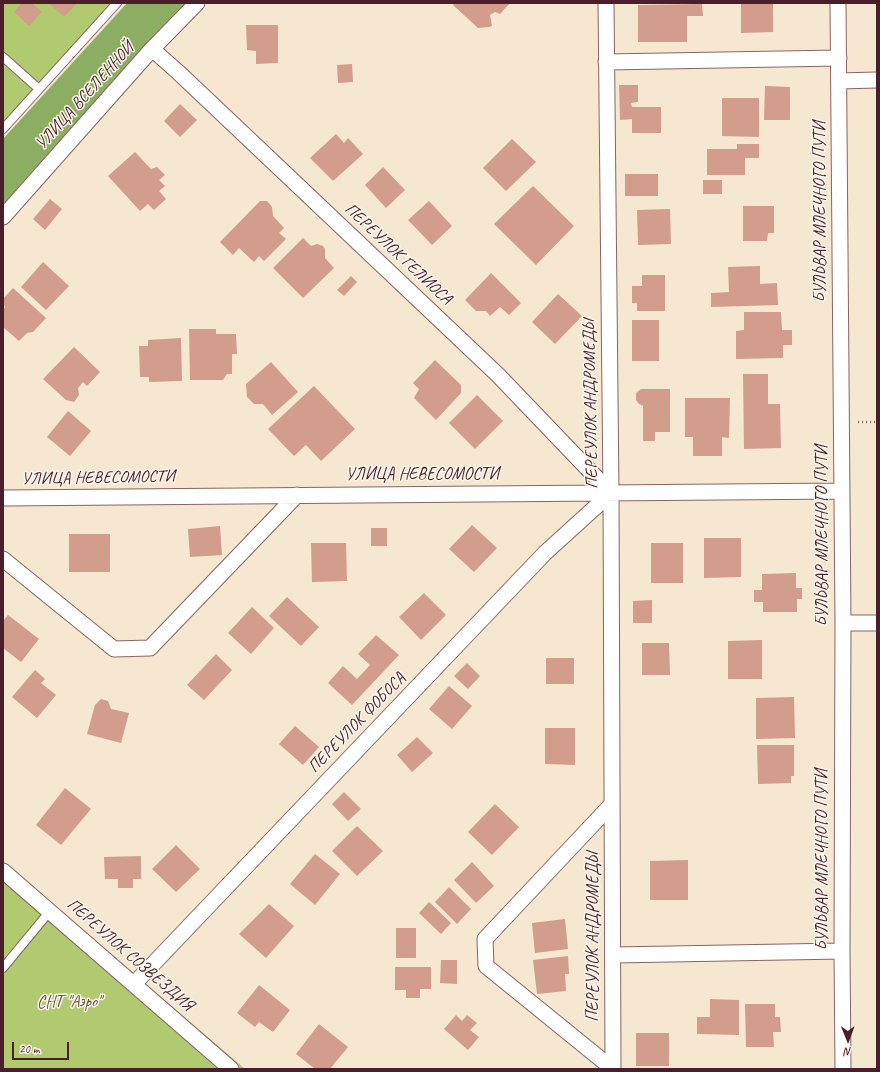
<!DOCTYPE html>
<meta charset="utf-8">
<style>
body{margin:0}
#map{position:relative;width:880px;height:1072px;overflow:hidden;background:#f6e7d0;font-family:Caveat,sans-serif}
canvas{display:block}
.frame{position:absolute;inset:0;border:4px solid #4a1f2b;pointer-events:none}
.north{position:absolute;left:828px;top:1020px;width:40px;height:40px;-webkit-text-stroke:3px #fbf7ec;paint-order:stroke;rotate:179deg;font-size:11px;font-weight:700;line-height:16px;text-align:center;color:#4a1f2b}
.north::after{content:'';display:block;margin:auto;width:14px;height:18px;background:#4a1f2b;clip-path:polygon(50% 0,100% 100%,50% 72%,0 100%)}
.scale{position:absolute;left:12px;top:1042px;width:57px;height:18px;box-sizing:border-box;border:2px solid #4a1f2b;border-top:0;padding-left:5px;font-size:12px;line-height:14px;white-space:nowrap;color:#4a1f2b;-webkit-text-stroke:3px #fbf7ec;paint-order:stroke}
</style>
<div id="map">
<canvas width="880" height="1072"></canvas>
<div class="frame"></div>
<div class="north">N</div>
<div class="scale">20 m</div>
</div>
<script>
const g = document.querySelector('canvas').getContext('2d');
g.lineJoin = 'round';
function fillPath(path, color) { g.fillStyle = color; g.fill(path, 'evenodd'); }
const toPath = rows => new Path2D(rows.map(r => 'M' + r).join(''));
function trace(path, color, width, dash) { g.strokeStyle = color; g.lineWidth = width; g.lineCap = dash ? 'butt' : 'round'; g.setLineDash(dash || []); g.stroke(path); }
function write(font, color, halo, rows, align = 'center') {
  g.font = font + ' Caveat,sans-serif'; g.lineWidth = 3; g.setLineDash([]); g.textBaseline = 'middle'; g.strokeStyle = halo; g.fillStyle = color; for (const [text, x, y, turn = 0] of rows) {
    g.save(); g.translate(x, y); g.rotate((+turn || 0) * Math.PI / 180); g.textAlign = isNaN(turn) ? turn : align; if (halo) g.strokeText(text, 0, 0); g.fillText(text, 0, 0); g.restore();
  }
}
const green = toPath([
 [3,3,111,3,3,123],
 [3,861,245,1069,3,1069]
]);
const forest = toPath([
 [127,3,189,3,3,208,3,139]
]);
const building = toPath([
 [22,3,32,3,42,12,29,26,14,12],
 [49,3,77,3,64,17],
 [455,3,510,3,500,14,495,12,490,15,492,26,489,27,478,28,453,5],
 [741,3,773,3,773,32,741,33],
 [702,4,703,16,687,16,687,42,638,42,638,5],
 [246,25,278,25,278,63,256,64,256,51,247,50],
 [352,64,353,82,338,83,337,65],
 [619,85,638,85,638,102,631,103,632,107,661,107,661,133,632,133,632,119,620,120],
 [765,86,790,87,790,120,764,120],
 [722,98,759,98,759,137,722,136],
 [180,104,197,120,180,137,164,121],
 [336,134,344,143,348,138,363,154,333,181,310,158],
 [512,139,536,162,506,191,483,168],
 [737,144,759,144,759,158,745,158,745,175,707,175,707,149,737,149],
 [135,152,151,169,157,167,165,175,159,180,165,186,159,191,166,199,154,210,148,204,140,211,108,176],
 [383,167,405,190,386,208,365,185],
 [625,174,658,174,658,196,625,196],
 [703,180,722,180,722,194,703,194],
 [533,186,574,226,536,265,494,224],
 [50,199,62,209,45,230,33,219],
 [260,201,267,201,272,207,273,216,284,228,279,233,286,239,264,261,259,256,254,262,239,248,233,255,220,242],
 [429,201,452,226,432,245,408,220],
 [743,206,774,206,774,233,768,233,767,241,743,241],
 [670,209,671,244,638,245,637,210],
 [303,238,311,246,317,244,323,246,325,249,325,258,334,268,303,298,273,268],
 [43,262,69,286,46,310,21,287],
 [760,266,760,284,777,283,778,305,711,307,711,293,729,292,728,267],
 [491,273,521,303,509,315,500,307,490,316,486,311,476,311,465,300],
 [642,275,665,275,665,311,637,311,637,303,632,303,632,286,642,286],
 [351,276,357,282,344,296,337,290],
 [13,288,46,318,33,332,27,333,19,341,3,327,3,309,5,307,3,303,3,299],
 [558,294,582,316,555,344,532,322],
 [744,312,781,312,782,330,792,330,792,345,783,345,783,358,736,359,736,331,744,330],
 [632,320,659,320,659,361,632,361],
 [189,329,216,329,216,334,236,334,237,354,232,354,232,374,227,374,223,380,190,380],
 [181,338,182,381,149,382,149,377,140,377,139,346,148,346,148,340],
 [74,347,100,372,87,386,83,382,78,388,79,395,74,402,66,400,43,379],
 [435,360,461,385,461,393,436,420,414,398,419,389,413,383],
 [271,362,298,392,272,415,263,404,254,404,247,397,246,384],
 [743,374,768,374,768,404,780,404,781,448,744,449],
 [314,386,355,429,321,461,306,445,294,456,268,429],
 [641,389,670,389,670,432,655,432,655,441,643,441,643,406,639,404,636,400,636,393],
 [477,395,503,421,475,449,449,423],
 [685,398,730,398,729,438,722,437,722,456,693,456,693,437,685,437],
 [68,411,91,431,70,456,47,437],
 [472,525,497,548,474,572,449,549],
 [220,526,222,555,190,557,188,529],
 [371,528,387,528,387,546,371,546],
 [69,534,110,534,110,572,69,572],
 [704,538,741,538,741,577,704,578],
 [311,543,346,543,347,581,312,582],
 [651,543,683,543,683,583,651,583],
 [796,573,796,588,802,588,802,599,797,599,797,612,763,612,763,602,754,602,754,590,762,590,762,574],
 [424,593,446,615,421,640,399,617],
 [287,597,319,627,301,646,269,616],
 [652,600,652,623,633,623,633,601],
 [252,607,274,628,251,654,228,633],
 [8,615,39,639,21,662,3,648,3,621],
 [376,635,399,655,352,705,328,683,343,666,357,679,370,665,358,654],
 [762,640,762,679,728,679,728,641],
 [642,643,669,643,670,675,642,675],
 [216,654,232,670,204,700,187,685],
 [546,658,574,658,574,684,546,684],
 [467,663,480,676,468,689,454,676],
 [35,670,45,679,41,683,56,695,37,718,12,697],
 [449,686,472,706,452,729,429,709],
 [794,697,795,738,756,739,756,698],
 [101,699,108,701,111,709,129,713,121,743,87,734,95,705],
 [295,726,319,747,303,765,279,744],
 [545,728,575,728,575,765,545,764],
 [417,737,433,753,412,772,397,755],
 [757,745,794,745,794,776,791,776,791,783,758,784],
 [65,788,91,809,61,845,36,825],
 [344,792,361,809,348,821,332,804],
 [495,804,519,827,492,855,468,832],
 [357,826,383,851,357,876,332,851],
 [176,845,200,869,176,892,152,869],
 [315,854,340,874,315,905,290,884],
 [141,856,141,879,133,879,133,888,118,888,118,879,105,879,104,857],
 [688,860,688,900,650,900,650,861],
 [472,862,494,886,476,903,454,880],
 [449,887,471,909,457,924,435,902],
 [429,902,451,923,441,934,419,913],
 [269,904,294,926,266,958,239,934],
 [565,919,568,949,535,953,532,923],
 [396,928,416,928,416,958,396,958],
 [568,956,569,974,565,974,566,991,537,994,533,960],
 [441,960,457,960,457,984,440,983],
 [395,967,431,967,431,989,420,989,420,998,406,998,406,990,395,990],
 [259,985,290,1010,273,1032,259,1022,255,1027,237,1013],
 [710,999,739,1000,739,1035,697,1034,697,1017,710,1017],
 [745,1004,775,1004,775,1017,780,1017,781,1032,773,1032,774,1047,746,1047],
 [456,1015,462,1021,467,1015,477,1023,470,1030,479,1037,468,1050,444,1029],
 [319,1024,348,1047,330,1069,315,1069,296,1054],
 [636,1033,669,1033,669,1066,636,1066]
]);
const path = toPath([
 [858,422,877,422]
]);
const lane = toPath([
 [3,57,39,89],
 [3,129,117,3],
 [3,968,50,911]
]);
const street = toPath([
 [606,3,611,493,613,1069],
 [838,3,843,623,842,951,843,1069],
 [606,62,839,58],
 [839,81,877,80],
 [3,217,152,49,197,3],
 [3,498,842,491],
 [3,559,114,649,150,648,297,495],
 [843,623,877,623],
 [612,804,485,939,486,966,613,1069],
 [3,871,231,1069],
 [613,955,842,951],
 [134,984,545,553,611,493,498,375,178,72,152,49]
]);
const streetNames = [
 ["УЛИЦА ВСЕЛЕННОЙ",85,96,-48],
 ["БУЛЬВАР МЛЕЧНОГО ПУТИ",821,212,-90],
 ["ПЕРЕУЛОК ГЕЛИОСА",398,254,43],
 ["ПЕРЕУЛОК АНДРОМЕДЫ",591,404,-91],
 ["УЛИЦА НЕВЕСОМОСТИ",422,475],
 ["УЛИЦА НЕВЕСОМОСТИ",98,478,-1],
 ["БУЛЬВАР МЛЕЧНОГО ПУТИ",823,536,-90],
 ["ПЕРЕУЛОК ФОБОСА",357,723,-46],
 ["БУЛЬВАР МЛЕЧНОГО ПУТИ",823,860,-90],
 ["ПЕРЕУЛОК АНДРОМЕДЫ",594,937,-90],
 ["ПЕРЕУЛОК СОЗВЕЗДИЯ",130,955,41]
];
const parkNames = [
 ["СНТ \"Аэро\"",69,1003]
];
fillPath(green, '#b1ca6f');
fillPath(forest, '#8cae62');
fillPath(building, '#d29d8d');
trace(lane, '#866565', 10);
trace(street, '#866565', 17);
trace(path, '#866565', 2.5, [1, 3]);
trace(lane, '#fff', 8);
trace(street, '#fff', 15);
write('17px', '#4a1f2b', '#fbf7ec', streetNames);
write('17px', '#69523f', '#fbf7ec', parkNames);
</script>
